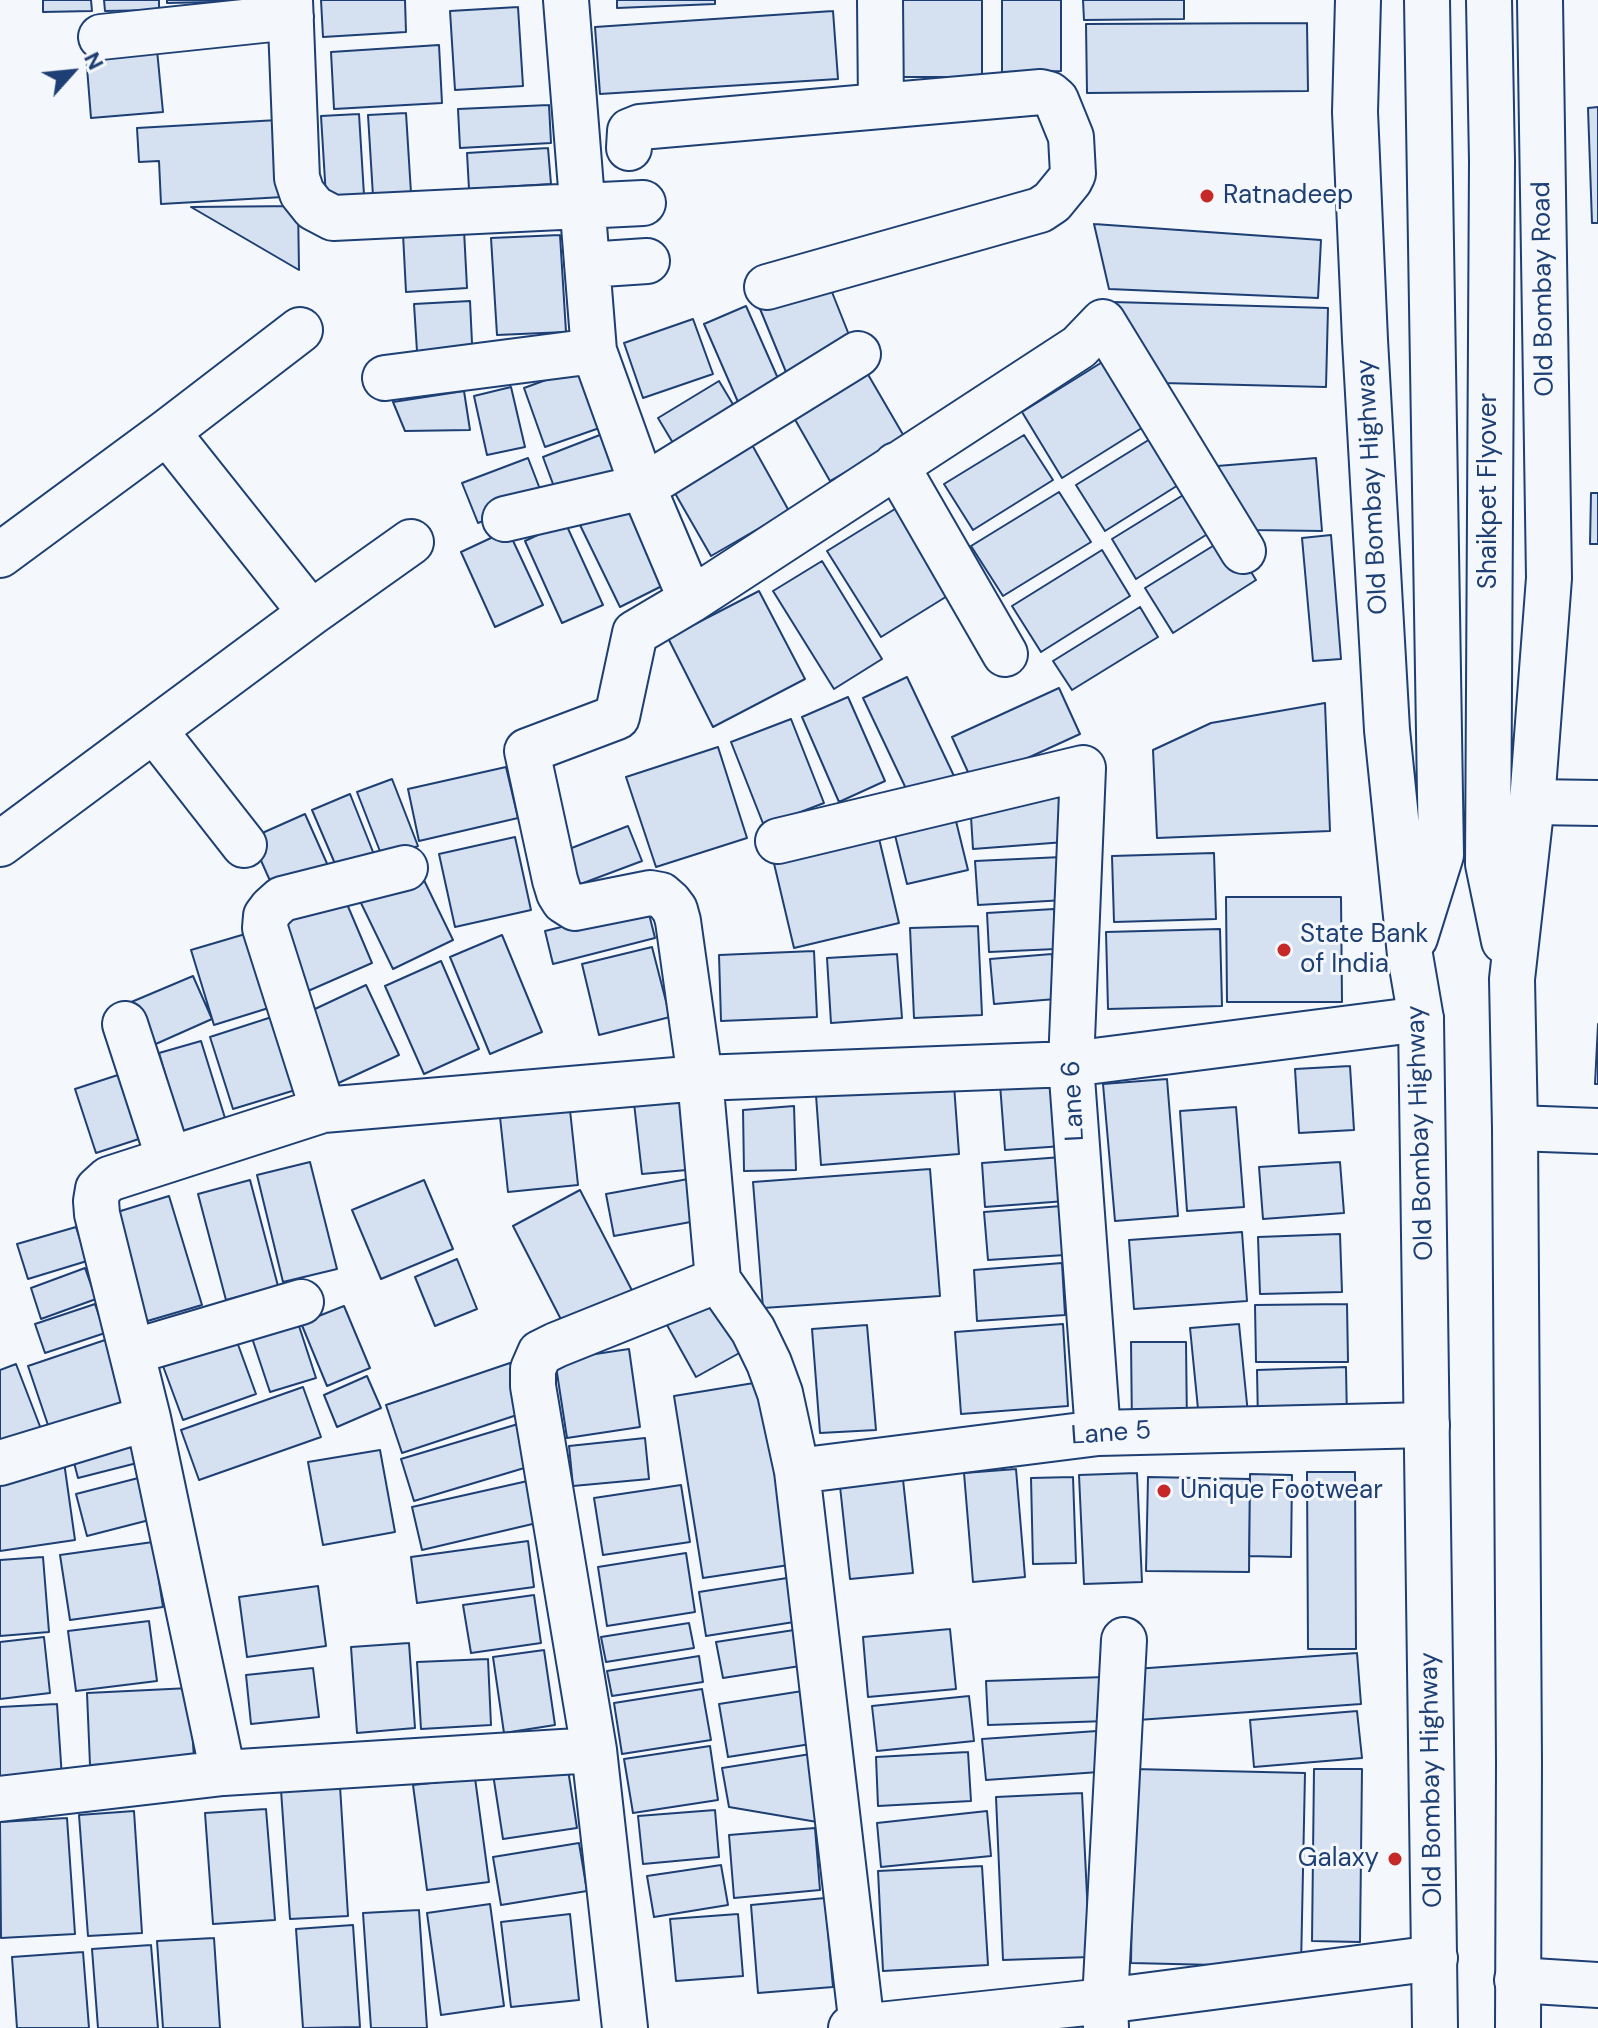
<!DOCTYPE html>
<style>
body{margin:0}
#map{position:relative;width:1598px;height:2028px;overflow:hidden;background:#f4f7fb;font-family:"DM Sans",sans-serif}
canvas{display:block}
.north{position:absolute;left:32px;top:32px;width:80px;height:80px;-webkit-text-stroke:6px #f4f7fb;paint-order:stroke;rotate:63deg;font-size:22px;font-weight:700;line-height:32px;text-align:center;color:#1d3f73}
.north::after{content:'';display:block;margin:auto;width:28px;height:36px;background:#1d3f73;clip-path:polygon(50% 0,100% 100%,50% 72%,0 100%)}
</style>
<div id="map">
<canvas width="1598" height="2028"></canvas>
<div class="north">N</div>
</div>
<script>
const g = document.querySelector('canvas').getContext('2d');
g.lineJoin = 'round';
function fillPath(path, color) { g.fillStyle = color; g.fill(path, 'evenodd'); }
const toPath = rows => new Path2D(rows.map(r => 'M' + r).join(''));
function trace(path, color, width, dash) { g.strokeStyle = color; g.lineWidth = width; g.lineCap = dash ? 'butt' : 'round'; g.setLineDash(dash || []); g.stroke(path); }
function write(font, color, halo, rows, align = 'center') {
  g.font = font + ' "DM Sans",sans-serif'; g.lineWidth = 6; g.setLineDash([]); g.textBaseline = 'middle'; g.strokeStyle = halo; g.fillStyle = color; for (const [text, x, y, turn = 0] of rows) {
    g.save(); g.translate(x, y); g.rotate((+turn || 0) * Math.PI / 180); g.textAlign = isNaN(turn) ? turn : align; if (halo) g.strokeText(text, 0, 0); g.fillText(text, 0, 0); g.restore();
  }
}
const building = toPath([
 [43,0,91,0,92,11,43,12,43,0],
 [104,0,159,0,159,10,105,11,104,0],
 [167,0,259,0,259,1,167,3,167,0],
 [321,0,405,0,406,32,323,37,321,0],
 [617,0,715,0,715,4,617,8,617,0],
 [901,0,982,0,982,77,902,77,901,0],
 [1002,0,1061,0,1061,71,1002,72,1002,0],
 [1083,0,1184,0,1184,19,1084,20,1083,0],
 [518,7,523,86,455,90,450,11,518,7],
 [833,11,838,79,600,94,595,27,833,11],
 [1307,23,1308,91,1087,93,1086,24,1307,23],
 [439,45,442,103,334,109,331,52,439,45],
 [157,50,163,112,91,118,86,55,157,50],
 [549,105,551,143,460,148,458,109,549,105],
 [1598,107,1598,223,1592,223,1588,108,1598,107],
 [406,113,411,193,373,196,368,115,406,113],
 [359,114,364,195,326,197,321,116,359,114],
 [278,120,283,197,161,204,159,161,139,162,137,128,278,120],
 [548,148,551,184,469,189,467,153,548,148],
 [298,206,299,270,191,207,298,206],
 [1094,224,1321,240,1318,298,1109,289,1094,224],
 [464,230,467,288,406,292,403,234,464,230],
 [560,235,566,332,497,335,491,238,560,235],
 [826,277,853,345,786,372,758,304,826,277],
 [470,301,473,364,418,367,414,304,470,301],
 [1113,302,1328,308,1326,387,1162,383,1113,302],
 [746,306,780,383,738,402,704,324,746,306],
 [693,319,713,374,643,398,624,343,693,319],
 [1112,356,1153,421,1062,478,1022,412,1112,356],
 [859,359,905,438,830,481,785,402,859,359],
 [587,365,608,425,545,447,524,388,587,365],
 [719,381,737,411,676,448,658,418,719,381],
 [511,387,525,447,487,455,474,396,511,387],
 [464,391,470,430,405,431,393,402,464,391],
 [1163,431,1191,477,1105,531,1076,485,1163,431],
 [605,433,622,480,560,503,543,457,605,433],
 [1024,435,1053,480,973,530,944,484,1024,435],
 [751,443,789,511,711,556,672,488,751,443],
 [528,458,543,497,478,523,462,483,528,458],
 [1316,458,1322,531,1252,530,1217,466,1316,458],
 [1201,484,1225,523,1136,579,1112,539,1201,484],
 [1059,492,1091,542,1003,596,971,546,1059,492],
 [1591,493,1598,493,1598,544,1590,544,1591,493],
 [629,499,670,582,620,607,579,523,629,499],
 [903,504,957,590,881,637,827,551,903,504],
 [565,522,603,605,562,623,525,541,565,522],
 [508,530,543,605,495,627,461,552,508,530],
 [1331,535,1341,659,1313,661,1302,538,1331,535],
 [1229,536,1256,580,1173,633,1145,588,1229,536],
 [1102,550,1130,596,1041,652,1012,606,1102,550],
 [822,561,882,659,834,689,773,591,822,561],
 [759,591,805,679,713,727,668,638,759,591],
 [1140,607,1158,637,1072,690,1053,661,1140,607],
 [907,677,954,776,910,797,863,698,907,677],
 [1059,688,1080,734,973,783,952,737,1059,688],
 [848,697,885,781,839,802,802,717,848,697],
 [1325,703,1330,831,1157,838,1153,750,1211,723,1325,703],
 [791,719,824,803,764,826,731,742,791,719],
 [718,747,747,838,656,867,626,777,718,747],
 [506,767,518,818,419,841,408,789,506,767],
 [392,779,418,846,383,859,357,792,392,779],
 [350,794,375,857,339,873,312,810,350,794],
 [1061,794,1065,842,973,849,970,801,1061,794],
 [954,813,968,870,907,884,893,827,954,813],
 [305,814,329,868,275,892,251,838,305,814],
 [628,826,642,861,578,885,564,851,628,826],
 [877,830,899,923,794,948,772,855,877,830],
 [515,837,531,910,455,927,439,854,515,837],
 [1214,853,1216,919,1114,922,1112,856,1214,853],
 [1062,857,1065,900,978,905,975,861,1062,857],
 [420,872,453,940,393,969,360,901,420,872],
 [344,897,372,963,308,991,280,925,344,897],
 [1226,897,1341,897,1342,1002,1227,1002,1226,897],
 [647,906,655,938,553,964,545,931,647,906],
 [1054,909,1056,949,989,952,987,913,1054,909],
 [978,926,982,1015,914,1018,910,928,978,926],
 [1220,929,1222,1006,1108,1009,1106,932,1220,929],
 [252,932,275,1006,214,1025,191,950,252,932],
 [502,935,542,1032,490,1054,450,957,502,935],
 [652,947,670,1017,599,1035,582,964,652,947],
 [814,951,817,1017,721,1021,719,955,814,951],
 [897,954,902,1018,831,1023,827,958,897,954],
 [1052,954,1056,999,994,1004,990,959,1052,954],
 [441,961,479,1049,424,1074,385,986,441,961],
 [193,976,212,1019,149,1047,129,1003,193,976],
 [366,985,399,1055,332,1086,300,1016,366,985],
 [278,1015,302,1088,233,1109,210,1037,278,1015],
 [1598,1024,1598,1084,1595,1084,1598,1024],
 [201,1041,225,1118,182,1131,159,1053,201,1041],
 [1350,1066,1354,1130,1299,1133,1295,1069,1350,1066],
 [124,1073,145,1137,96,1153,75,1089,124,1073],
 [1167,1079,1178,1216,1115,1221,1103,1084,1167,1079],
 [1058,1080,1063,1146,1005,1150,1000,1084,1058,1080],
 [954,1085,959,1154,821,1165,816,1095,954,1085],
 [690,1089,698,1169,642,1174,633,1094,690,1089],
 [794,1106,796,1170,744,1171,743,1110,794,1106],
 [1236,1107,1244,1207,1187,1211,1180,1111,1236,1107],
 [570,1110,578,1185,508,1192,500,1117,570,1110],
 [1062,1157,1066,1201,985,1207,982,1163,1062,1157],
 [310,1162,337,1269,283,1282,257,1175,310,1162],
 [1340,1162,1344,1213,1263,1219,1259,1167,1340,1162],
 [930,1169,940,1296,763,1308,753,1182,930,1169],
 [699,1177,707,1219,614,1236,606,1194,699,1177],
 [250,1180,278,1286,226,1300,198,1194,250,1180],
 [424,1180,453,1249,381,1279,352,1210,424,1180],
 [580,1190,638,1302,570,1337,513,1226,580,1190],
 [169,1196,202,1305,144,1322,111,1214,169,1196],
 [1062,1206,1065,1255,988,1260,984,1212,1062,1206],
 [76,1227,87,1261,28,1279,17,1244,76,1227],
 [1242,1232,1247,1301,1134,1309,1129,1240,1242,1232],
 [1340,1234,1342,1292,1260,1294,1258,1237,1340,1234],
 [457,1259,477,1309,435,1326,415,1277,457,1259],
 [1062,1263,1065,1315,977,1321,974,1270,1062,1263],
 [85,1268,96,1299,41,1319,31,1288,85,1268],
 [723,1294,752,1346,696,1377,667,1325,723,1294],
 [95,1304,105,1333,45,1353,35,1324,95,1304],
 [1347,1304,1348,1362,1256,1362,1255,1305,1347,1304],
 [344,1306,370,1368,327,1386,301,1323,344,1306],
 [298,1323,316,1378,270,1392,252,1338,298,1323],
 [1063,1324,1068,1406,961,1414,955,1332,1063,1324],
 [1239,1324,1249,1424,1200,1429,1190,1328,1239,1324],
 [867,1325,876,1430,820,1433,812,1329,867,1325],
 [108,1339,130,1400,49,1428,28,1366,108,1339],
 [236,1339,256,1394,183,1420,163,1366,236,1339],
 [1131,1342,1186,1342,1187,1427,1132,1428,1131,1342],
 [629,1349,640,1427,567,1438,555,1360,629,1349],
 [510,1363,526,1412,402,1453,386,1405,510,1363],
 [16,1364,41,1429,0,1446,0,1370,16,1364],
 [1346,1367,1347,1421,1258,1422,1257,1370,1346,1367],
 [367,1376,381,1408,337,1427,324,1395,367,1376],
 [760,1382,789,1565,703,1578,674,1396,760,1382],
 [303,1387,321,1437,199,1480,181,1430,303,1387],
 [528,1421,541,1463,414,1501,401,1459,528,1421],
 [133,1431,141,1462,78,1478,70,1447,133,1431],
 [645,1438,649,1479,573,1486,569,1446,645,1438],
 [380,1450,395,1532,323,1545,308,1462,380,1450],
 [64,1462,75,1540,0,1551,0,1471,64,1462],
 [1016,1469,1025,1577,973,1582,964,1473,1016,1469],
 [902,1470,913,1573,850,1579,839,1477,902,1470],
 [1307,1472,1355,1472,1356,1649,1308,1649,1307,1472],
 [1137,1473,1142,1582,1084,1584,1079,1475,1137,1473],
 [1250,1474,1292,1475,1291,1557,1249,1556,1250,1474],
 [150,1475,161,1517,87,1536,76,1494,150,1475],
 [1073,1477,1076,1563,1033,1564,1031,1478,1073,1477],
 [1148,1477,1250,1479,1249,1572,1146,1571,1148,1477],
 [532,1480,541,1522,422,1550,412,1507,532,1480],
 [681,1485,690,1542,603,1555,594,1498,681,1485],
 [528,1541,534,1587,417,1603,411,1557,528,1541],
 [153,1542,163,1607,70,1620,60,1555,153,1542],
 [686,1553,695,1612,607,1626,598,1567,686,1553],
 [43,1557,49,1632,0,1636,0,1560,43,1557],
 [787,1578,794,1622,706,1636,699,1592,787,1578],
 [318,1586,326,1646,247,1657,239,1597,318,1586],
 [534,1595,541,1643,471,1653,463,1605,534,1595],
 [149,1621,157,1681,76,1691,68,1631,149,1621],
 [689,1623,694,1648,606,1662,601,1637,689,1623],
 [950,1629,956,1689,868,1697,863,1637,950,1629],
 [794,1630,800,1666,723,1678,716,1642,794,1630],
 [44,1637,50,1693,0,1699,0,1642,44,1637],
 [409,1643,415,1728,357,1733,351,1647,409,1643],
 [544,1650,555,1725,504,1733,493,1657,544,1650],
 [1357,1653,1361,1704,1138,1720,1135,1669,1357,1653],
 [699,1656,703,1682,612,1696,607,1671,699,1656],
 [488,1659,491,1725,421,1729,417,1662,488,1659],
 [313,1668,319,1717,251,1724,246,1675,313,1668],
 [1105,1677,1107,1721,988,1725,986,1681,1105,1677],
 [190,1688,194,1760,90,1765,87,1693,190,1688],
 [702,1689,711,1740,622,1754,614,1703,702,1689],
 [809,1690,817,1743,728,1757,719,1704,809,1690],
 [969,1696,974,1741,877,1751,872,1706,969,1696],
 [57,1704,62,1778,0,1782,0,1707,57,1704],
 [1357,1711,1362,1758,1254,1767,1250,1720,1357,1711],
 [1097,1731,1099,1772,986,1780,982,1739,1097,1731],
 [710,1746,718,1800,633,1813,624,1759,710,1746],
 [968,1752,971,1801,878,1806,876,1757,968,1752],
 [817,1753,823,1823,729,1807,722,1768,817,1753],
 [567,1763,577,1828,503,1839,493,1774,567,1763],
 [1134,1769,1305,1773,1301,1967,1131,1963,1134,1769],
 [1314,1769,1362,1769,1360,1942,1312,1941,1314,1769],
 [475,1778,489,1882,427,1890,413,1785,475,1778],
 [340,1786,348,1916,290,1919,281,1790,340,1786],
 [1082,1793,1090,1957,1003,1960,996,1797,1082,1793],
 [266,1809,275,1920,213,1924,205,1813,266,1809],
 [715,1810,719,1857,643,1864,638,1816,715,1810],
 [134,1811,142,1933,88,1936,79,1815,134,1811],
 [987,1811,991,1856,881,1867,877,1823,987,1811],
 [67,1818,75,1934,1,1938,0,1822,67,1818],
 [815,1828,820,1890,734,1898,729,1835,815,1828],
 [579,1843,587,1891,501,1905,493,1857,579,1843],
 [721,1865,728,1905,654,1917,647,1876,721,1865],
 [982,1866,988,1965,883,1971,878,1871,982,1866],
 [825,1898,833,1987,758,1993,751,1905,825,1898],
 [490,1904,504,2006,441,2015,427,1913,490,1904],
 [419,1910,427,2028,371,2028,363,1913,419,1910],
 [570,1914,579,2000,511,2007,501,1922,570,1914],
 [738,1914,743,1976,676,1981,670,1919,738,1914],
 [353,1925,360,2027,303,2028,296,1929,353,1925],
 [214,1938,220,2028,163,2028,157,1941,214,1938],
 [151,1945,158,2028,98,2028,92,1949,151,1945],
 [83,1952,89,2028,17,2028,12,1957,83,1952]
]);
const minor = toPath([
 [290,0,297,178,302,193,314,208,333,218,643,203],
 [566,0,594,351,643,487,691,600],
 [880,0,881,106],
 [101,37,291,17],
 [629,148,630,131,640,127,1041,92,1049,94,1056,100,1071,137,1073,174,1070,180,1052,202,1040,210,767,287],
 [587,265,647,261],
 [385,378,594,351],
 [167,432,311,613],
 [896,465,1005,654],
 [505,519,643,487,858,354],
 [0,555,167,432,300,330],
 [154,730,244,845],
 [1532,802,1598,803],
 [778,841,1083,768,1071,1064,1098,1433],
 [0,844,311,613,411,542],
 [125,1024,169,1159],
 [323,1110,265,928,266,916,272,908,282,899,405,868],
 [1515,1128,1598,1131],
 [132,1352,301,1302],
 [0,1463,148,1418],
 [797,1471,1098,1433,1427,1425],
 [223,1773,148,1418,97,1214,96,1201,98,1189,109,1179,323,1110,700,1078,1071,1064,1421,1019],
 [0,1799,223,1773,594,1750],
 [1517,1980,1598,1985],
 [862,2027,797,1471,780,1393,769,1363,753,1330,718,1280,700,1078,678,921,675,910,669,902,661,895,650,893,575,908,564,901,559,893,555,880,527,751,617,717,635,633,691,600,1079,347,1103,322,1243,551],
 [625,2028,594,1750,533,1386,533,1369,540,1353,556,1345,718,1280],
 [851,2028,1105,2001,1435,1958],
 [1106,2028,1105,2001,1124,1640]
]);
const major = toPath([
 [1358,0,1355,112,1365,340,1387,730,1410,955,1421,1019,1435,2028],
 [1489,0,1492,161,1488,864,1504,941],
 [1415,938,1441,855,1427,0],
 [1518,2028,1519,1763,1515,1128,1512,979,1532,802,1549,578,1540,0]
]);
const markers = [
 [1207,196,8,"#c62828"],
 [1284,950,8,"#c62828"],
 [1164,1491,8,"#c62828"],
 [1395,1859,8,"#c62828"]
];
const poiNames = [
 ["Ratnadeep",1223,196],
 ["State Bank",1300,935],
 ["of India",1300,965],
 ["Unique Footwear",1180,1491],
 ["Galaxy",1379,1859,"right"]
];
const streetNames = [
 ["Old Bombay Road",1544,289,-91],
 ["Old Bombay Highway",1373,487,-93],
 ["Shaikpet Flyover",1489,491,-90],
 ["Lane 6",1074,1101,-93],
 ["Old Bombay Highway",1421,1133,-92],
 ["Lane 5",1111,1434,-4],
 ["Old Bombay Highway",1432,1780,-91]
];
fillPath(building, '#d5e0f0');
trace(building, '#1d3f73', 2);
trace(minor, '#1d3f73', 48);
trace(major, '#1d3f73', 48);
trace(minor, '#f4f7fb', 44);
trace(major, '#f4f7fb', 44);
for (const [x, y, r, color] of markers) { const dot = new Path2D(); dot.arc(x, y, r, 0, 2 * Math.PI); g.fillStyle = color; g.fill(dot); trace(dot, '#f4f7fb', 3); }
write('26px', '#1d3f73', '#f4f7fb', poiNames, 'left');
write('26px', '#1d3f73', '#f4f7fb', streetNames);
</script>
